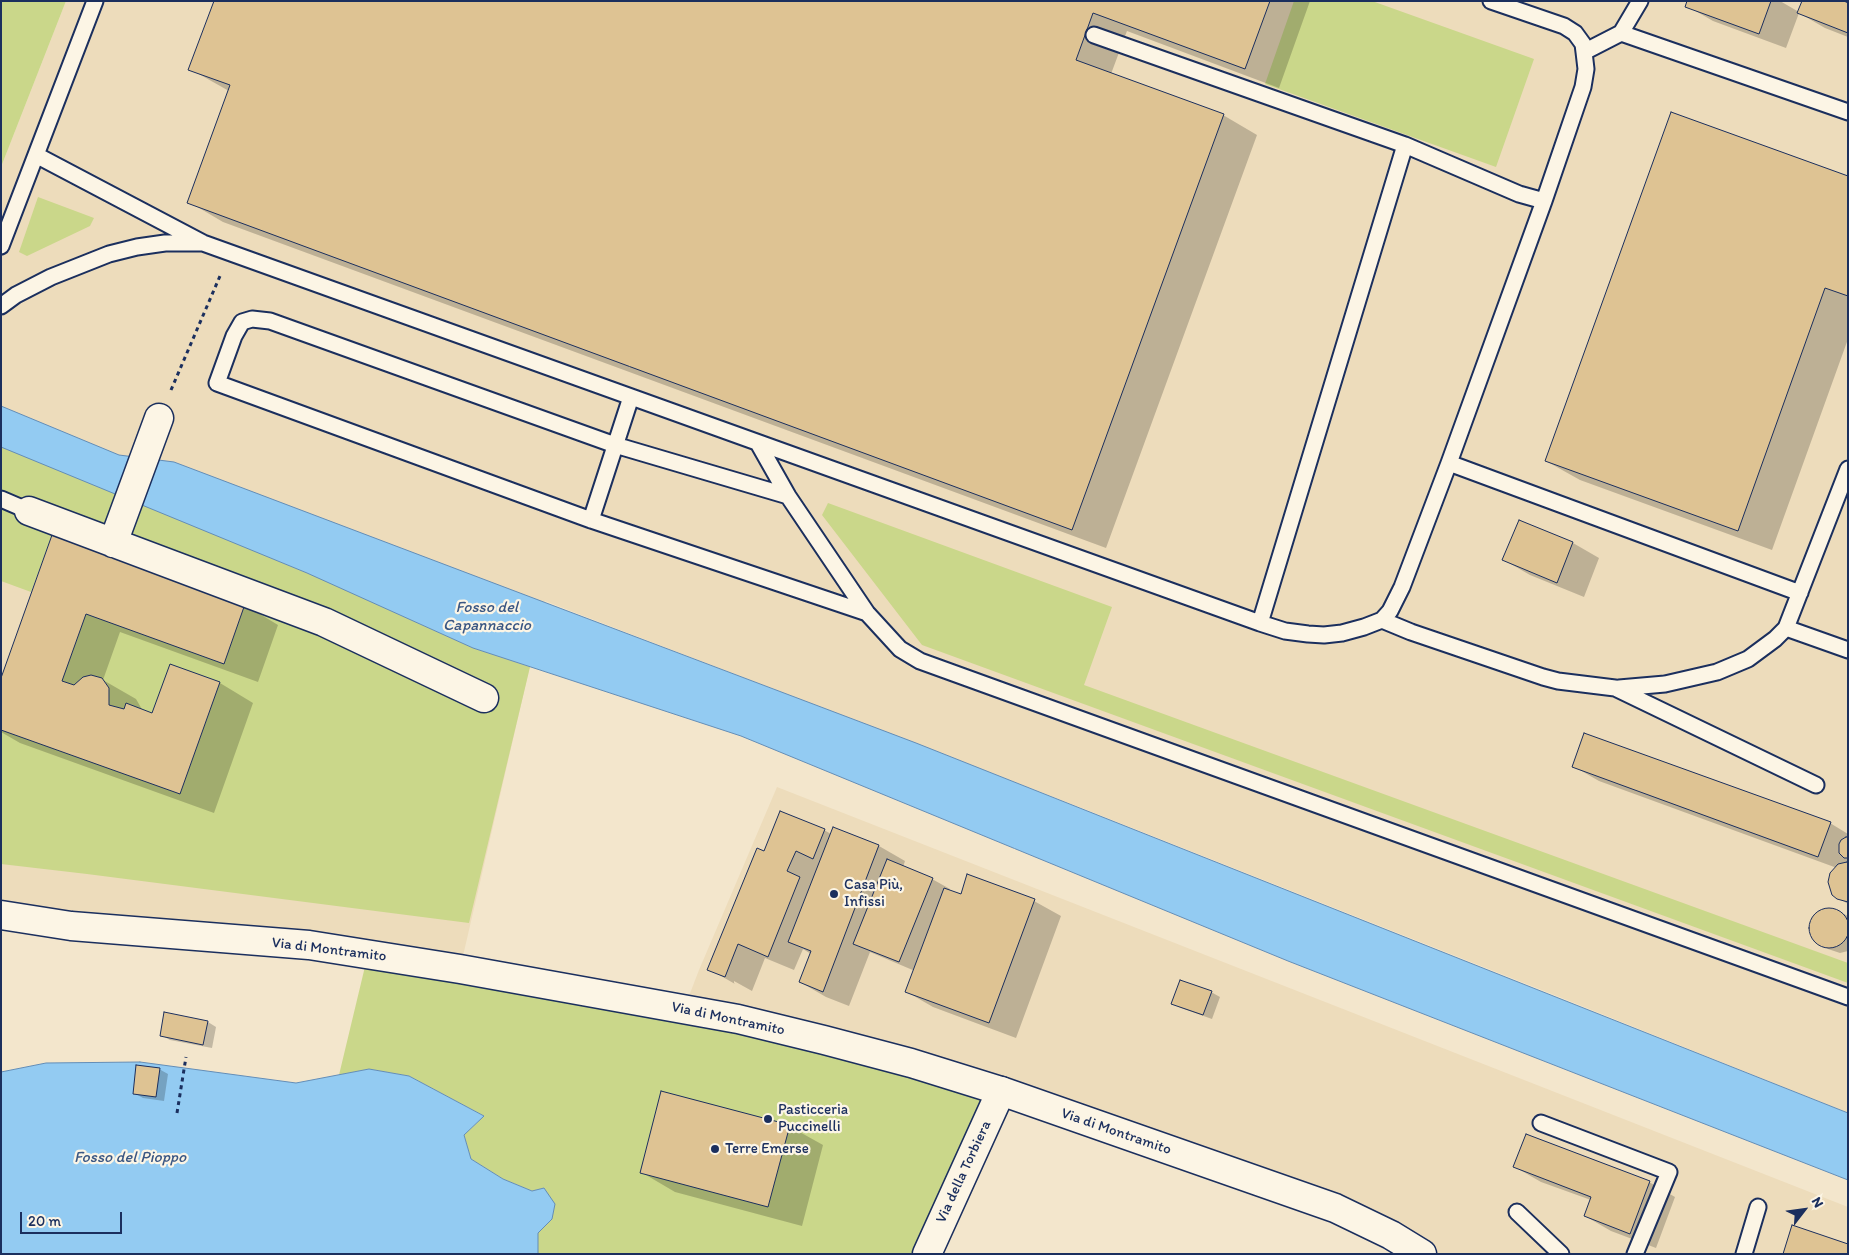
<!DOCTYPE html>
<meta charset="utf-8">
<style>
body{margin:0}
#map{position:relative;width:1849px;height:1255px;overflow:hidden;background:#f3e6cc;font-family:Itim,sans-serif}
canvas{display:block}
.frame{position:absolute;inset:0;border:2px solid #1b2f5e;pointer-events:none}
.north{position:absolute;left:1779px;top:1185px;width:50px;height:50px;-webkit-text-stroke:4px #fcf5e5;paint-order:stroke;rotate:60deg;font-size:14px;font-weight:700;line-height:20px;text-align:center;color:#1b2f5e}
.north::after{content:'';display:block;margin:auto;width:18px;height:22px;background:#1b2f5e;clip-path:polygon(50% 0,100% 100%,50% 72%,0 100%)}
.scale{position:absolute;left:20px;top:1212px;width:102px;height:22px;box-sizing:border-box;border:2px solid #1b2f5e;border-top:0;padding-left:6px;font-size:15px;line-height:18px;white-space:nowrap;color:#1b2f5e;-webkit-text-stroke:4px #fcf5e5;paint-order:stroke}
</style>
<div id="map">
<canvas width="1849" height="1255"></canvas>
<div class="frame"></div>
<div class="north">N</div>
<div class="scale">20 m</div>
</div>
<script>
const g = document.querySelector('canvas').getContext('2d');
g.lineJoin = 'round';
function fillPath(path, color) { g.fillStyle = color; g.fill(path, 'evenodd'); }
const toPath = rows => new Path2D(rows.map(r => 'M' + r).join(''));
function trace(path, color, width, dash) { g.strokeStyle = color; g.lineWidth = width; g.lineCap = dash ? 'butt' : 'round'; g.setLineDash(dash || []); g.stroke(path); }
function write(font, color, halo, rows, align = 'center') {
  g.font = font + ' Itim,sans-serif'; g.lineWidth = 4.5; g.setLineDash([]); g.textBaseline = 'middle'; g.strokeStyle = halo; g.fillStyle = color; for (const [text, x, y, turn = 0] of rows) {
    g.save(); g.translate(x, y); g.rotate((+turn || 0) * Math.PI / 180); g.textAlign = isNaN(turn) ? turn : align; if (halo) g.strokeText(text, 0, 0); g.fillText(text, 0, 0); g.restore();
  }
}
const built = toPath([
 [66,1,1848,1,1848,1113,1557,996,1082,808,545,601,460,969,1,915,1,167],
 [777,787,1848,1207,1848,1254,1422,1254,1001,1091,684,1009,699,970]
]);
const green = toPath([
 [1,1,66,1,1,167],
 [1294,1,1372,1,1534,59,1496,167,1265,84],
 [38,197,94,218,90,226,27,256,19,252],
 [1,446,314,576,473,648,530,667,469,923,87,874,1,864,1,730,180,794,220,682,152,713,126,704,124,709,109,705,109,688,102,678,91,675,83,677,74,685,62,681,86,614,224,664,245,604,52,535,31,592,1,581],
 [828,503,1112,607,1084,685,1848,963,1848,983,922,645,822,515],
 [368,954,460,969,1001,1091,927,1254,538,1254,538,1232,552,1219,544,1188,532,1191,503,1179,471,1159,464,1135,484,1116,409,1076,369,1069,339,1075]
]);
const water = toPath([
 [1,406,119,455,174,462,916,743,1848,1113,1848,1180,1288,961,741,736,473,648,307,573,1,447,1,406],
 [140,1062,296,1083,369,1069,409,1076,484,1116,464,1135,471,1159,503,1179,532,1191,544,1188,555,1204,552,1219,538,1233,538,1254,1,1254,1,1072,46,1063,140,1062]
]);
const shadow = toPath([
 [215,1,1310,1,1279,88,1127,31,1111,74,1223,115,1257,135,1106,548,223,222,189,202,229,91,190,69],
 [1689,1,1780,1,1799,12,1848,4,1848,37,1825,28,1799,13,1786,48,1713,21,1687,6],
 [1848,177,1848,339,1772,550,1580,480,1546,461],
 [1519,522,1573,543,1599,558,1584,597,1530,575,1504,560],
 [53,536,245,605,278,625,258,682,120,632,103,680,136,699,143,711,153,715,171,666,220,683,253,703,214,813,20,743,1,732,1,681],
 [1573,766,1830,823,1848,834,1848,904,1838,898,1837,868,1599,781],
 [833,829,879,846,905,861,903,867,932,879,950,889,949,891,961,896,968,876,1034,901,1061,916,1016,1038,933,1007,907,992,915,971,870,952,849,1006,826,997,800,982,811,954,803,949,794,970,765,958,752,991,734,981,734,983,736,985,735,984,709,969,764,852,824,830,831,834],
 [1828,909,1838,911,1848,916,1848,951,1840,953,1828,949,1815,940,1811,928,1813,919,1819,912],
 [1211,992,1220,997,1212,1019,1181,1008,1173,1004],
 [208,1022,216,1027,212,1048,170,1040,161,1035],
 [159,1069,168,1074,164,1101,143,1098,134,1093],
 [789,1126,823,1145,802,1226,675,1192,641,1172],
 [1515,1167,1649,1182,1675,1197,1656,1248,1611,1231,1585,1216,1591,1200,1541,1182]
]);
const building = toPath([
 [214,1,1270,1,1245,69,1093,13,1076,60,1224,114,1072,530,187,203,230,85,188,70,214,1],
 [1687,1,1771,1,1759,34,1685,7,1687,1],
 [1802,1,1844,1,1848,3,1848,33,1797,13,1802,1],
 [1671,112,1848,176,1848,296,1825,288,1738,531,1545,461,1671,112],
 [1519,520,1573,542,1557,583,1502,560,1519,520],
 [52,535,245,604,224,664,86,614,62,681,74,685,83,677,91,675,102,678,109,688,109,705,124,709,126,703,152,713,170,664,220,682,180,794,1,730,1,678,52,535],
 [1584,733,1831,822,1818,857,1572,767,1584,733],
 [780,811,825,829,813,859,796,851,787,871,800,877,768,957,738,944,725,977,707,970,757,848,764,851,780,811],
 [833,827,879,845,823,992,799,982,811,951,788,942,833,827],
 [1846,837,1848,837,1848,858,1844,858,1839,853,1839,844,1841,840,1846,837],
 [887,859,933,878,899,962,853,944,887,859],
 [1847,862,1848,862,1848,902,1837,899,1832,895,1828,882,1830,873,1838,864,1847,862],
 [967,874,1035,899,989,1023,905,992,944,888,961,894,967,874],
 '1809 928a20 20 0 1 1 40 0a20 20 0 1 1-40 0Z',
 [1180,980,1212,991,1203,1015,1171,1004,1180,980],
 [164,1012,208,1021,203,1045,160,1036,164,1012],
 [136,1065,160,1068,156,1097,133,1094,136,1065],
 [661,1091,790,1125,768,1207,640,1173,661,1091],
 [1526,1134,1650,1181,1630,1234,1584,1216,1591,1197,1513,1167,1526,1134],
 [1792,1225,1848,1244,1848,1254,1783,1254,1792,1225]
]);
const path = toPath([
 [171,390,220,276],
 [177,1113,186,1057]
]);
const lane = toPath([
 [1640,1,1621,33,1848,112],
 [1094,35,1405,145,1519,194,1544,201],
 [1584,52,1621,33],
 [36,155,203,243,1260,623,1285,631,1308,634,1324,635,1342,633,1364,627,1382,620,1390,611,1402,587,1449,463,1544,201,1583,87,1586,69,1584,52,1583,44,1575,33,1564,26,1491,1],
 [1,246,95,1],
 [1,306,16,295,51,277,109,254,137,247,165,243,201,243],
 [758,443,788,496,867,613,900,649,920,661,1848,997],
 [1449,463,1800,593],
 [788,496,615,445,270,321,252,319,242,322,234,336,217,383,591,520,867,613],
 [1,499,29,511],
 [591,520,631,397],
 [1382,620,1411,632,1543,677,1558,681,1615,688,1816,785],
 [1260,623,1405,145],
 [1786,628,1848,650],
 [1619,688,1665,684,1717,672,1748,659,1775,639,1786,628,1848,469],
 [1541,1123,1669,1172,1635,1254],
 [1517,1212,1561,1254],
 [1744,1254,1758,1207]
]);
const street = toPath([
 [29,511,324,622,484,698],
 [113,543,159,418],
 [927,1254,1001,1091]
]);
const secondary = toPath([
 [1,915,71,926,309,945,460,969,738,1019,824,1040,911,1063,1001,1091,1335,1208,1391,1235,1422,1254]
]);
const markers = [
 [834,894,5,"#1b2f5e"],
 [768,1119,5,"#1b2f5e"],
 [715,1149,5,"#1b2f5e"]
];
const poiNames = [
 ["Casa Più,",844,885],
 ["Infissi",844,902],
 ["Pasticceria",778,1110],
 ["Puccinelli",778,1127],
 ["Terre Emerse",725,1149]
];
const streetNames = [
 ["Via di Montramito",329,950,7],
 ["Via di Montramito",728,1019,12],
 ["Via di Montramito",1116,1132,19],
 ["Via della Torbiera",964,1172,-65]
];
const waterNames = [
 ["Fosso del",487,608],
 ["Capannaccio",487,626],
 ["Fosso del Pioppo",130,1158]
];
fillPath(built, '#eddcbb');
fillPath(green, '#cad78a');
fillPath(water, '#93cbf2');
trace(water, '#638db7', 1);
fillPath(shadow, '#0003');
fillPath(building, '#dec393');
trace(building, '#1b2f5e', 1);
trace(lane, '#1b2f5e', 19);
trace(street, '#1b2f5e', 31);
trace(secondary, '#1b2f5e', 31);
trace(path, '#1b2f5e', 3, [4, 4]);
trace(lane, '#fcf5e5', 15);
trace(street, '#fcf5e5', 28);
trace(secondary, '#fcf5e5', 28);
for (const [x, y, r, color] of markers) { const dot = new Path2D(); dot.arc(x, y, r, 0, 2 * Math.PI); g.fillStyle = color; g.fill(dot); trace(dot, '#fcf5e5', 2); }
write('15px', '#1b2f5e', '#fcf5e5', poiNames, 'left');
write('15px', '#1b2f5e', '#fcf5e5', streetNames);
write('italic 16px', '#395683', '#fcf5e5', waterNames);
</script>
